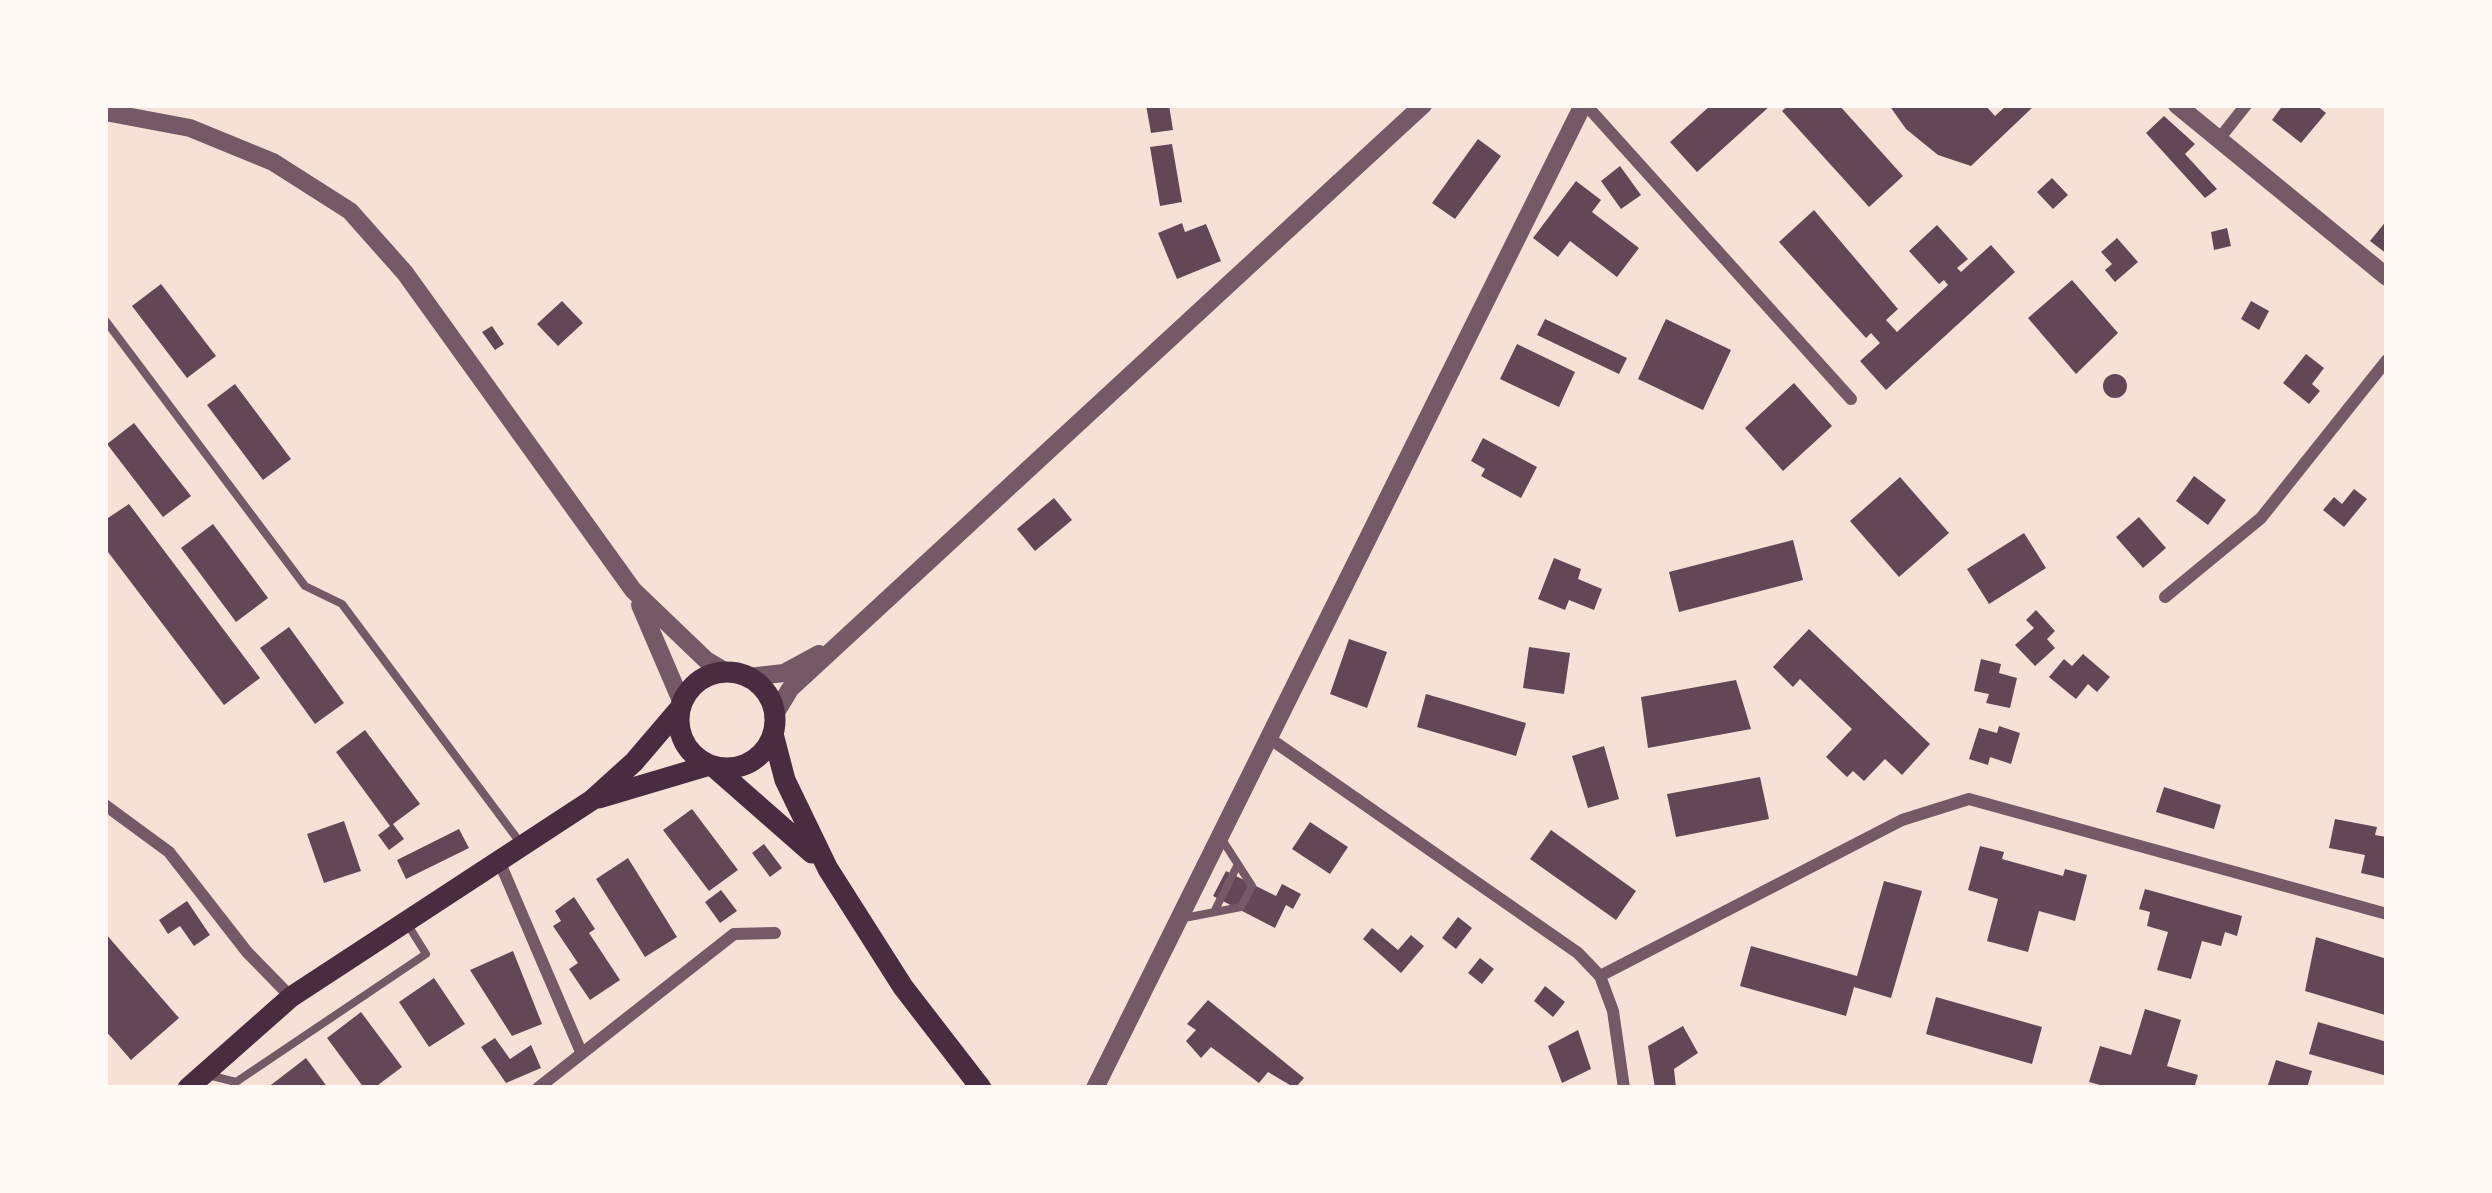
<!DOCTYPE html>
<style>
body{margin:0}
#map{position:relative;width:2492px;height:1193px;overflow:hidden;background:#f7e1d7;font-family:Overpass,sans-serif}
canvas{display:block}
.frame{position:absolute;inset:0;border:108px solid #fffaf5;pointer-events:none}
</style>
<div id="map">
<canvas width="2492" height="1193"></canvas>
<div class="frame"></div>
</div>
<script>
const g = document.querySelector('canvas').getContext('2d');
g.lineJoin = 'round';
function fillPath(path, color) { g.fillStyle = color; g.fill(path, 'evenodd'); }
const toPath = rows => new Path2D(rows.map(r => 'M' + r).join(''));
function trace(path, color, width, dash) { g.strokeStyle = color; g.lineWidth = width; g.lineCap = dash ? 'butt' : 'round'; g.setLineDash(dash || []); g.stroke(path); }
const building = toPath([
 [1146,105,1169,105,1173,130,1151,133],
 [1711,105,1771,105,1697,172,1670,142],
 [1789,105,1839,105,1903,176,1869,207,1782,111],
 [1889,105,1985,105,1995,116,2007,105,2035,105,1971,166,1938,155,1906,129],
 [2283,105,2316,105,2326,113,2301,143,2272,120],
 [2164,116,2195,144,2185,154,2217,189,2205,198,2146,133],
 [1478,139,1501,156,1455,219,1432,203],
 [1172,144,1182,202,1160,206,1150,147],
 [1620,166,1641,195,1621,209,1601,181],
 [2052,178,2068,195,2053,209,2037,192],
 [1576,181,1601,200,1592,212,1639,248,1617,277,1570,241,1558,257,1533,238],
 [1814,210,1898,309,1886,320,1897,332,1948,285,1944,280,1939,284,1909,251,1937,225,1968,259,1957,268,1961,272,1991,245,2015,272,1886,390,1860,361,1880,343,1871,333,1866,338,1779,242],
 [2387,220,2387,254,2370,241],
 [1182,223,1185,232,1206,224,1221,261,1177,279,1158,233],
 [2227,228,2231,246,2214,250,2211,232],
 [2117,238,2138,262,2115,282,2105,270,2112,264,2101,252],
 [2072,280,2118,333,2076,374,2028,318],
 [161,284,216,356,187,378,132,306],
 [562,301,583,323,558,346,537,324],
 [2251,301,2269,311,2259,330,2241,319],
 [1545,319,1627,358,1619,374,1537,335],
 [1666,319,1731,350,1703,410,1638,379],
 [492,326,504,344,495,350,482,332],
 [1517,344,1575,372,1559,407,1500,379],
 [2306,354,2324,368,2312,384,2320,391,2309,404,2283,383],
 '2103 386a12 12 0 1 1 24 0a12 12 0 1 1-24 0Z',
 [1794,383,1832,426,1783,471,1745,428],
 [235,384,291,459,263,480,207,405],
 [134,423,191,496,163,517,107,444],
 [1483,438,1537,467,1521,498,1481,476,1485,469,1471,461],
 [2194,476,2226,500,2208,525,2176,501],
 [1900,477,1949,533,1899,577,1850,521],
 [2354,489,2367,499,2344,527,2323,510,2334,497,2342,504],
 [1054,498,1072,520,1035,551,1017,529],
 [129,504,260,678,224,705,105,548,105,520],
 [2139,517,2166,548,2143,568,2116,537],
 [213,524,268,598,236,622,181,548],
 [2024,533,2046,568,1989,604,1967,569],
 [1793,540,1803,580,1679,612,1669,572],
 [1554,558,1581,569,1578,579,1602,589,1594,610,1569,600,1565,610,1538,599],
 [2036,610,2055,631,2047,639,2055,648,2035,666,2015,645,2034,628,2026,620],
 [289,627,344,703,315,724,260,648],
 [1809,629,1930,744,1902,775,1885,759,1864,781,1853,771,1847,777,1826,757,1852,729,1800,679,1793,687,1773,667],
 [1349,639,1387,652,1367,708,1330,694],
 [1529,647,1570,653,1564,694,1523,688],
 [2083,654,2110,677,2097,692,2088,684,2076,699,2049,677,2064,659,2072,666],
 [1981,659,2001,664,1999,673,2017,678,2010,708,1986,703,1989,694,1974,691],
 [1736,680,1751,729,1648,748,1641,697],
 [1426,694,1526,723,1516,756,1417,727],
 [1999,726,2020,733,2011,764,1990,757,1988,765,1969,759,1979,728,1997,733],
 [365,730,420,804,393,824,404,839,389,850,378,835,390,826,336,752],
 [1604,746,1619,799,1588,808,1572,756],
 [1760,777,1769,819,1676,837,1667,794],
 [2164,787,2221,805,2214,829,2156,812],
 [692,809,738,870,709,891,663,830],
 [2335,819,2377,827,2375,835,2387,837,2387,879,2361,873,2365,855,2329,848],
 [344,821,361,871,324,883,307,834],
 [1310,822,1348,847,1330,874,1292,849],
 [459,829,469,848,406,879,397,860],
 [1551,830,1636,891,1616,920,1530,859],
 [764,844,782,868,770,877,752,853],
 [1980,846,2004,852,2002,859,2063,876,2065,869,2087,875,2075,921,2039,911,2028,952,1987,941,1998,899,1968,890],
 [628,858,677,937,645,957,596,879],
 [1226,871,1276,896,1282,884,1301,894,1293,909,1286,905,1275,928,1213,896],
 [1884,881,1922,891,1891,998,1854,987,1846,1016,1740,986,1751,946,1857,976],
 [2145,889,2242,916,2237,936,2225,932,2221,946,2202,941,2191,979,2157,970,2168,932,2147,926,2150,912,2139,909],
 [721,890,737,911,720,923,705,902],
 [574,897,595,929,589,933,620,980,590,1000,569,969,578,963,553,926,561,921,555,911],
 [187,901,210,935,194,946,180,926,168,934,159,920],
 [1458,917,1472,928,1456,949,1442,938],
 [1372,928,1398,950,1411,935,1424,946,1401,973,1363,939],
 [105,933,179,1018,131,1060,105,1030],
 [2316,937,2387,959,2385,1015,2305,991],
 [513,951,542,1024,512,1036,470,970],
 [1480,958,1494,969,1482,984,1468,973],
 [434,978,465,1024,429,1047,399,1002],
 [1545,986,1565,1002,1553,1017,1534,1001],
 [1936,997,2042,1027,2032,1064,1926,1034],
 [1208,1000,1304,1078,1295,1088,1268,1072,1259,1083,1211,1047,1201,1058,1186,1041,1196,1030,1187,1024],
 [2145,1009,2181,1020,2167,1066,2198,1075,2194,1088,2111,1088,2089,1082,2100,1046,2131,1055],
 [361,1012,402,1067,374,1088,364,1088,327,1038],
 [2318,1022,2387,1042,2387,1076,2309,1054],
 [1683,1026,1698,1053,1674,1069,1676,1088,1655,1088,1648,1046],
 [1578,1030,1591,1069,1562,1083,1548,1046],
 [495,1038,510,1059,531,1045,541,1068,506,1083,481,1047],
 [306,1058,328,1088,267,1088],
 [2276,1060,2312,1071,2307,1088,2267,1088]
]);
const service = toPath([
 [105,320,305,586,342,604,519,841],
 [1215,910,1237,866],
 [1184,918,1241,907,1252,886,1223,841],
 [208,1075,236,1082,426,954,408,925]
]);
const minor = toPath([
 [1586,105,1851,399],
 [2219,139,2246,105],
 [2165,597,2261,518,2387,360],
 [1269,738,1578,953,1600,976,1613,1011,1624,1088],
 [105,805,169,852,247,952,291,997],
 [500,863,581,1052],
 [1600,976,1902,820,1969,799,2387,914],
 [538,1088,734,934,775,933]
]);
const tertiary = toPath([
 [2177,105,2387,277],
 [105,112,190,128,273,162,350,211,405,273,633,590,706,660,726,672],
 [640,605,682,703],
 [748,677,784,673,819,654],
 [775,714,790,689,1423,105],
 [1095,1088,1583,105]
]);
const secondary = toPath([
 '679 720a48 48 0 1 1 96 0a48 48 0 1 1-96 0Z',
 [773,734,785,780,828,869,903,987,981,1088],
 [714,767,812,853],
 [599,798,710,765],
 [188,1088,291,997,592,800,634,762,681,707]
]);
fillPath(building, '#644757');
trace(service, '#755966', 8);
trace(minor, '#755966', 12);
trace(tertiary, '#755966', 18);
trace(secondary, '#4a2c40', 21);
</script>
